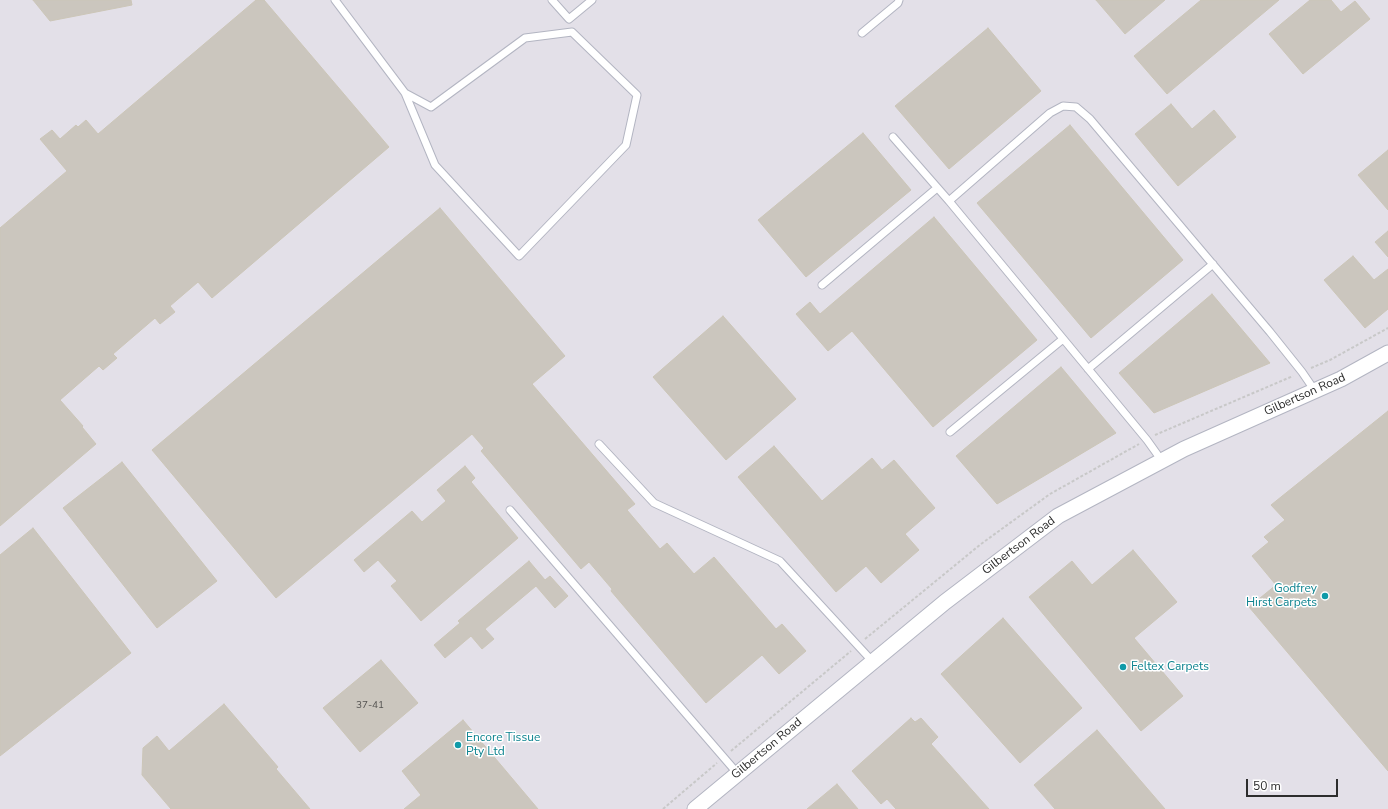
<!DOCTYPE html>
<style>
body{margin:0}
#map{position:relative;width:1388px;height:809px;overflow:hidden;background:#f0e9df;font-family:"Nunito Sans",sans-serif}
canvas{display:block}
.scale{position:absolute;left:1246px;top:779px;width:92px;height:18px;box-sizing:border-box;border:2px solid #2d2d2d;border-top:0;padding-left:5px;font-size:12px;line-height:14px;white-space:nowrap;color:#2d2d2d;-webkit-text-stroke:3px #fff;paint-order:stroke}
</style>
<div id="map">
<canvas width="1388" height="809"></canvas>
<div class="scale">50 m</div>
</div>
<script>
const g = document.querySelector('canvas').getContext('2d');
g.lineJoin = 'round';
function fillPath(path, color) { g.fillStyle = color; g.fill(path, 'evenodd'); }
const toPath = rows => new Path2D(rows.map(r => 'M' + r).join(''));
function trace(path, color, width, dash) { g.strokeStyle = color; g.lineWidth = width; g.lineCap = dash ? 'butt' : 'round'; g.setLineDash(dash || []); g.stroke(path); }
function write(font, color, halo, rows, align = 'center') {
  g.font = font + ' "Nunito Sans",sans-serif'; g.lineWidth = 3; g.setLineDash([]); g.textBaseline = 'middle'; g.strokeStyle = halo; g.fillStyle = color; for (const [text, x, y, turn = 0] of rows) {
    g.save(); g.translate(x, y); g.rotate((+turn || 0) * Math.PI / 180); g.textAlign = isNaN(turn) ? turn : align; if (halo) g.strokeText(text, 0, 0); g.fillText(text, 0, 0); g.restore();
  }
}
const industrial = toPath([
 [0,0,1388,0,1388,809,0,809]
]);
const building = toPath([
 [33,0,131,0,132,5,50,21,33,0],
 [256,0,264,0,389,147,212,298,198,282,170,306,175,312,160,324,155,318,113,354,117,358,103,370,99,366,60,400,83,426,82,427,96,444,0,526,0,228,67,171,40,139,52,130,60,139,76,125,78,127,86,120,98,134,256,0],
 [1096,0,1165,0,1125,34,1096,0],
 [1201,0,1279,0,1167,94,1134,56,1201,0],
 [1310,0,1331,0,1341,12,1355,1,1370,19,1303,74,1269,34,1310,0],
 [988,28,1041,91,949,169,895,106,988,28],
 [1171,104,1192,129,1214,110,1236,137,1178,186,1135,134,1171,104],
 [1070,125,1183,260,1091,338,977,203,1070,125],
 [863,133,911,190,806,277,758,220,863,133],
 [1388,150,1388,210,1358,175,1388,150],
 [440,208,565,356,532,384,635,504,627,510,660,549,667,543,694,574,714,557,776,629,782,624,806,651,779,674,762,655,706,703,611,591,612,589,589,562,581,569,481,451,484,448,472,434,276,598,152,450,440,208],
 [934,217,1037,340,933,427,852,331,828,351,796,314,810,302,820,314,934,217],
 [1388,231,1388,257,1375,242,1388,231],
 [1353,256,1374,280,1388,269,1388,309,1365,328,1324,280,1353,256],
 [1212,294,1270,363,1154,413,1119,373,1212,294],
 [723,316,796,399,726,460,653,377,723,316],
 [1061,367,1116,433,997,504,956,456,1061,367],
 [1388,411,1388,771,1249,607,1276,585,1252,556,1269,542,1264,537,1285,520,1271,505,1388,411],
 [774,446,822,501,872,458,882,470,894,460,935,508,905,534,919,550,881,583,866,566,836,592,738,477,774,446],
 [122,462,217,581,157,628,63,508,122,462],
 [465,466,475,478,471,482,518,538,421,621,391,586,397,581,378,560,364,572,354,560,412,511,422,522,446,501,437,490,465,466],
 [33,528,131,653,0,756,0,555,33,528],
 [1133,550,1177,602,1134,638,1183,696,1141,731,1029,597,1072,561,1092,585,1133,550],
 [529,561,545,580,550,576,568,596,555,608,536,586,485,629,494,639,482,649,471,636,445,658,434,645,460,623,458,621,529,561],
 [1003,618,1082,708,1020,763,941,674,1003,618],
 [381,660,418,703,360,752,323,708,381,660],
 [224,704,278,767,276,769,310,809,171,809,142,775,143,748,157,736,169,751,224,704],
 [911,718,915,722,921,718,938,737,931,744,989,809,896,809,887,799,881,804,852,771,911,718],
 [463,720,538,809,404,809,421,795,402,771,463,720],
 [1097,730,1165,809,1055,809,1034,785,1097,730],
 [837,784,858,809,807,809,837,784]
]);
const path = toPath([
 [1311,368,1330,360,1388,328],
 [1155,435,1293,376],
 [865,639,981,544,1050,494,1139,444],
 [731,751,851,651],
 [663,809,717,763]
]);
const lane = toPath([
 [335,0,405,93,435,165,519,256,626,145,637,95,572,32,525,38,431,107,405,93],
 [552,0,569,19,592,0],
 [862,33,898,3,899,0],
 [893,137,949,201],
 [822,285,937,188],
 [1088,369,1213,264],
 [950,432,1063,339],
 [599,444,654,503,780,561,873,662],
 [1162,461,1147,440,949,201,1050,113,1063,106,1076,107,1090,119,1270,332,1302,372,1315,391],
 [510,510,738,774]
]);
const street = toPath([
 [695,809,945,602,1058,516,1184,449,1341,379,1388,353]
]);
const markers = [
 [1325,596,4,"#0f9aa8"],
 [1123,667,4,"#0f9aa8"],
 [458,745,4,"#0f9aa8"]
];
const numberNames = [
 ["37-41",370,706]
];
const streetNames = [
 ["Gilbertson Road",1305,395,-24],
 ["Gilbertson Road",1019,546,-37],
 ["Gilbertson Road",767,749,-40]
];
const cultureNames = [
 ["Godfrey",1317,589,"right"],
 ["Hirst Carpets",1317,603,"right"],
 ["Feltex Carpets",1131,667],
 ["Encore Tissue",466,738],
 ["Pty Ltd",466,752]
];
fillPath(industrial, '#e3e0e8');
fillPath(building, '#cbc6be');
trace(building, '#ccc6b8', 1);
trace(lane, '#b3b5c2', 9);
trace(street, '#b3b5c2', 17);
trace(path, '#c8c8c8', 2, [3, 2]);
trace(lane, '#fff', 7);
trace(street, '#fff', 15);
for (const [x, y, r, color] of markers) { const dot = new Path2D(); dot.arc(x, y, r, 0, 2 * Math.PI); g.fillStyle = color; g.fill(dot); trace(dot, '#fff', 1.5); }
write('10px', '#545351', null, numberNames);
write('12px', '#2d2d2d', '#fff', streetNames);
write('12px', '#0d838f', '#fff', cultureNames, 'left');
</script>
